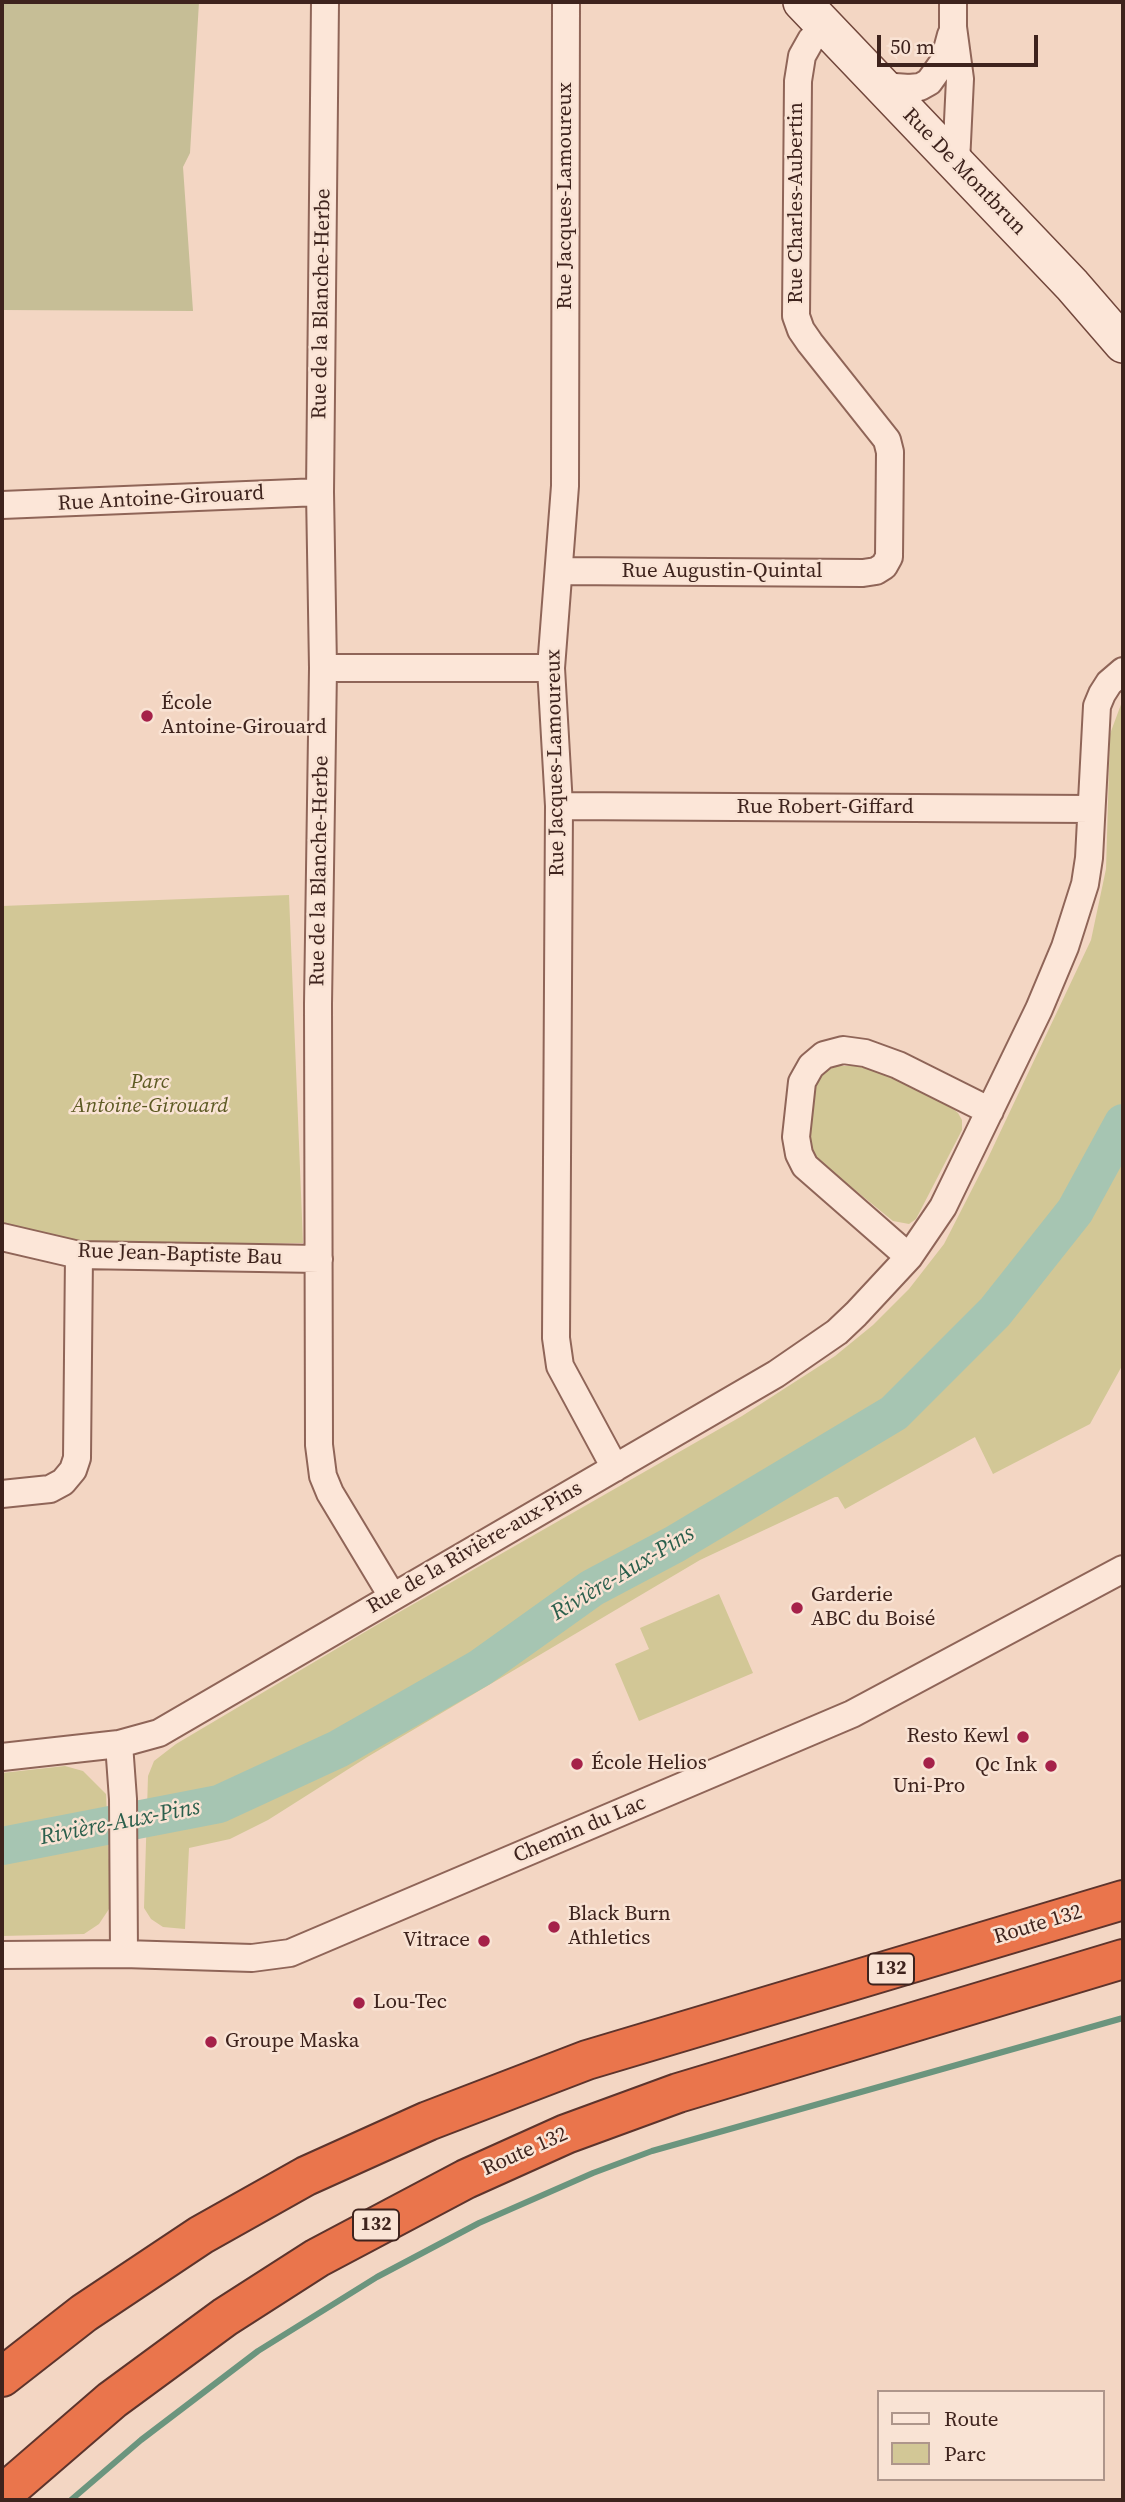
<!DOCTYPE html>
<meta charset="utf-8">
<style>
body{margin:0}
#map{position:relative;width:1125px;height:2502px;overflow:hidden;background:#f3d6c3;font-family:"Source Serif 4",serif}
canvas{display:block}
.frame{position:absolute;inset:0;border:4px solid #3e231d;pointer-events:none}
.legend{position:absolute;left:877px;top:2390px;width:228px;height:91px;box-sizing:border-box;background:#f9e3d4;border:2px solid #ae968b;margin:0;padding:9px 12px;list-style:none;font-size:21px;color:#3e231d}
.legend li{display:flex;align-items:center;gap:14px;height:35px}
.legend b{width:35px;border:2px solid #ae968b}
.scale{position:absolute;left:877px;top:35px;width:161px;height:32px;box-sizing:border-box;border:4px solid #3e231d;border-top:0;padding-left:9px;font-size:21px;line-height:24px;white-space:nowrap;color:#3e231d;-webkit-text-stroke:5px #f9e3d4;paint-order:stroke}
</style>
<div id="map">
<canvas width="1125" height="2502"></canvas>
<div class="frame"></div>
<ul class="legend">
<li><b style="height:9px;background:#fce6d8"></b>Route</li>
<li><b style="height:19px;background:#d2c796"></b>Parc</li>
</ul>
<div class="scale">50 m</div>
</div>
<script>
const g = document.querySelector('canvas').getContext('2d');
g.lineJoin = 'round';
function fillPath(path, color) { g.fillStyle = color; g.fill(path, 'evenodd'); }
const toPath = rows => new Path2D(rows.map(r => 'M' + r).join(''));
function trace(path, color, width, dash) { g.strokeStyle = color; g.lineWidth = width; g.lineCap = dash ? 'butt' : 'round'; g.setLineDash(dash || []); g.stroke(path); }
function write(font, color, halo, rows, align = 'center') {
  g.font = font + ' "Source Serif 4",serif'; g.lineWidth = 5; g.setLineDash([]); g.textBaseline = 'middle'; g.strokeStyle = halo; g.fillStyle = color; for (const [text, x, y, turn = 0] of rows) {
    g.save(); g.translate(x, y); g.rotate((+turn || 0) * Math.PI / 180); g.textAlign = isNaN(turn) ? turn : align; if (halo) g.strokeText(text, 0, 0); g.fillText(text, 0, 0); g.restore();
  }
}
const green = toPath([
 [1123,699,1123,1364,1090,1424,993,1474,975,1437,845,1509,838,1497,835,1497,700,1560,369,1756,268,1820,230,1839,189,1848,185,1929,163,1927,151,1919,144,1908,148,1776,154,1761,176,1744,375,1626,742,1416,835,1356,873,1325,909,1289,944,1244,987,1160,1091,940,1106,869,1110,734],
 [289,895,303,1243,102,1246,2,1226,2,906],
 [838,1066,858,1066,890,1076,947,1104,958,1113,962,1120,962,1130,916,1219,909,1224,893,1221,818,1160,812,1150,810,1138,815,1086,825,1070],
 [719,1594,753,1673,639,1721,615,1664,649,1649,640,1628],
 [65,1766,83,1771,106,1794,111,1906,99,1924,84,1934,2,1936,2,1773]
]);
const cemetery = toPath([
 [2,2,199,2,190,153,183,167,193,311,2,310]
]);
const stream = toPath([
 [71,2500,141,2440,258,2351,377,2277,479,2223,593,2173,652,2151,1123,2018]
]);
const river = toPath([
 [2,1846,219,1804,338,1749,480,1668,592,1588,675,1544,894,1413,995,1312,1075,1211,1123,1123]
]);
const street = toPath([
 [325,2,320,492,323,668,318,1004,319,1445,323,1476,330,1493,392,1596],
 [566,2,565,486,551,668,559,806,556,1338,560,1366,615,1468],
 [953,2,953,27,960,79,956,163],
 [881,86,909,88,920,87,929,82,944,61,951,35],
 [2,505,320,492],
 [559,571,863,573,876,571,884,566,889,557,890,452,887,440,810,343,801,330,796,316,798,81,802,56,811,40,825,26],
 [323,668,551,668],
 [559,806,1091,809],
 [2,1237,79,1255,319,1259],
 [909,1257,805,1166,799,1154,796,1137,802,1082,811,1066,824,1055,843,1050,865,1053,898,1065,990,1111],
 [2,1494,50,1489,63,1482,73,1470,77,1458,79,1255],
 [119,1744,123,1799,124,1954],
 [2,1757,119,1744,159,1733,776,1374,837,1332,856,1314,909,1257,943,1207,1039,1009,1065,947,1085,884,1089,858,1097,706,1102,694,1109,683,1123,671],
 [2,1955,124,1954,252,1958,290,1953,852,1714,1123,1569]
]);
const secondary = toPath([
 [802,2,1072,285,1123,344]
]);
const highway = toPath([
 [2,2377,84,2313,201,2235,306,2176,428,2121,587,2060,1123,1900],
 [2,2495,112,2400,225,2317,317,2258,466,2179,566,2134,678,2093,1123,1959]
]);
const markers = [
 [147,716,7,"#a52149"],
 [797,1608,7,"#a52149"],
 [1023,1737,7,"#a52149"],
 [929,1763,7,"#a52149"],
 [577,1764,7,"#a52149"],
 [1051,1766,7,"#a52149"],
 [554,1927,7,"#a52149"],
 [484,1941,7,"#a52149"],
 [359,2003,7,"#a52149"],
 [211,2042,7,"#a52149"]
];
const shields = [
 [891,1969,46],
 [376,2225,46]
];
const shieldNames = [
 ["132",891,1969],
 ["132",376,2225]
];
const streetNames = [
 ["Rue De Montbrun",964,172,46],
 ["Rue Jacques-Lamoureux",566,196,-90],
 ["Rue Charles-Aubertin",797,203,-90],
 ["Rue de la Blanche-Herbe",322,304,-89],
 ["Rue Antoine-Girouard",161,499,-3],
 ["Rue Augustin-Quintal",722,572],
 ["Rue Jacques-Lamoureux",556,763,-91],
 ["Rue Robert-Giffard",825,808],
 ["Rue de la Blanche-Herbe",320,871,-89],
 ["Rue Jean-Baptiste Bau",180,1255,2],
 ["Rue de la Rivière-aux-Pins",475,1548,-30],
 ["Chemin du Lac",580,1830,-23],
 ["Route 132",1038,1925,-17],
 ["Route 132",525,2152,-24]
];
const poiNames = [
 ["École",161,704],
 ["Antoine-Girouard",161,728],
 ["Garderie",811,1596],
 ["ABC du Boisé",811,1620],
 ["Resto Kewl",1009,1737,"right"],
 ["École Helios",591,1764],
 ["Qc Ink",1037,1766,"right"],
 ["Uni-Pro",929,1787,"center"],
 ["Black Burn",568,1915],
 ["Athletics",568,1939],
 ["Vitrace",470,1941,"right"],
 ["Lou-Tec",373,2003],
 ["Groupe Maska",225,2042]
];
const parkNames = [
 ["Parc",150,1083],
 ["Antoine-Girouard",150,1107]
];
const waterNames = [
 ["Rivière-Aux-Pins",623,1574,-31],
 ["Rivière-Aux-Pins",120,1823,-11]
];
fillPath(green, '#d2c796');
fillPath(cemetery, '#c6be96');
trace(stream, '#6b957e', 6);
trace(river, '#a6c5b2', 38);
trace(street, '#8f6558', 30);
trace(secondary, '#71463b', 40);
trace(highway, '#5d342c', 42);
trace(street, '#fce6d8', 26);
trace(secondary, '#fce6d8', 37);
trace(highway, '#ea754c', 38);
for (const [x, y, r, color] of markers) { const dot = new Path2D(); dot.arc(x, y, r, 0, 2 * Math.PI); g.fillStyle = color; g.fill(dot); trace(dot, '#f9e3d4', 2.5); }
for (const [x, y, w] of shields) { const box = new Path2D(); box.roundRect(x - w / 2, y - 15.5, w, 31, 5); g.fillStyle = '#f9e3d4'; g.fill(box); trace(box, '#3e231d', 2); }
write('bold 19px', '#3e231d', null, shieldNames);
write('21px', '#3e231d', '#f9e3d4', streetNames);
write('21px', '#3e231d', '#f9e3d4', poiNames, 'left');
write('italic 21px', '#5c5922', '#f9e3d4', parkNames);
write('italic 23px', '#2b5f4c', '#f9e3d4', waterNames);
</script>
